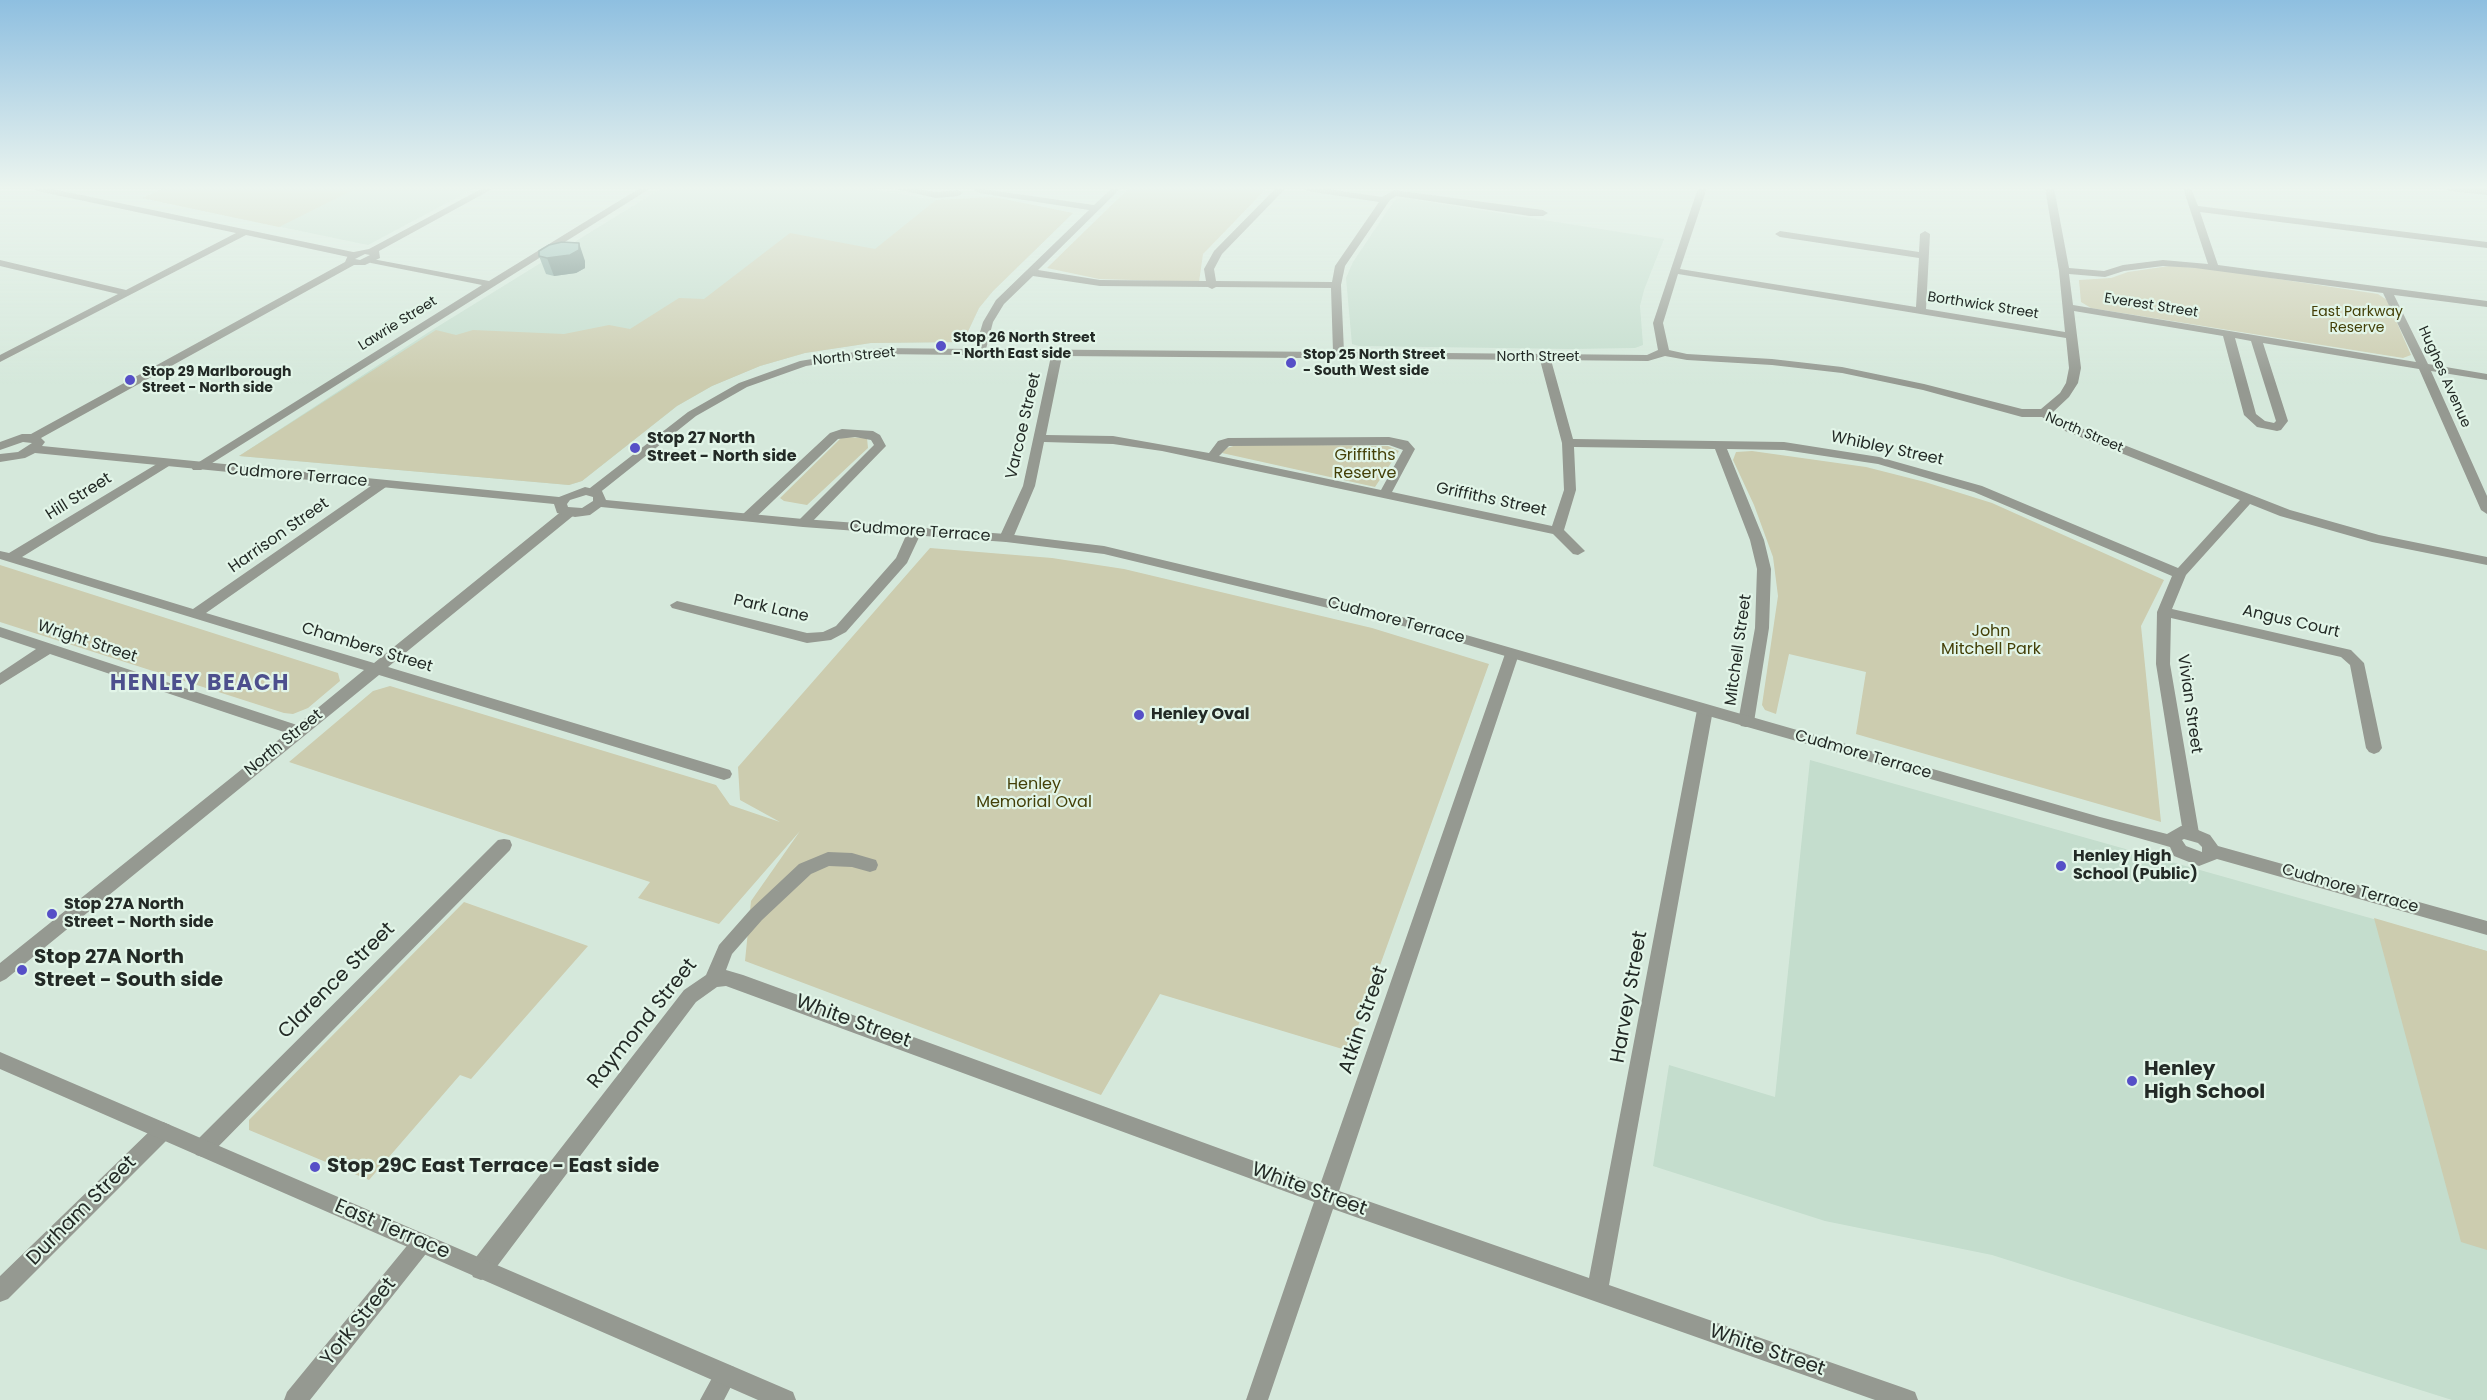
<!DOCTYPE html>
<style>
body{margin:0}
canvas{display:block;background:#d5e8db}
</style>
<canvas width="2487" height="1400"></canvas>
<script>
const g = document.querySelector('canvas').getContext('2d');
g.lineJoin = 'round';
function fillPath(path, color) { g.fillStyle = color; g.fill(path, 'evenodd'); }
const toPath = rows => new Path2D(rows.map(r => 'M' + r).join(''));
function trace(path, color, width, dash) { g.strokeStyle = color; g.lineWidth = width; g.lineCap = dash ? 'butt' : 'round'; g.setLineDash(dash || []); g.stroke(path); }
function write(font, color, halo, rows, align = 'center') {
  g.font = font + ' Poppins,sans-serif'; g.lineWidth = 4.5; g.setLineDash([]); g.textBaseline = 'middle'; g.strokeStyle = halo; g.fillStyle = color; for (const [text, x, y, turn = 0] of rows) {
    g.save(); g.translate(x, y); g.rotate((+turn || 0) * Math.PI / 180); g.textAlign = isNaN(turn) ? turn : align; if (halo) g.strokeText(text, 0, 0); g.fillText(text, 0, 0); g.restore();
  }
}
const built = toPath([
 [165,188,475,188,368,245,142,198],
 [662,188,865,188,936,200,993,197,1073,213,993,291,979,308,963,342,871,343,805,353,760,366,712,386,677,406,582,481,569,485,239,456,429,332],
 [1398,199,1410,199,1664,239,1644,290,1640,306,1643,345,1635,348,1570,349,1359,346,1352,344,1346,278,1353,262,1394,201],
 [1810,760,2487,951,2487,1400,2452,1400,1992,1255,1825,1221,1653,1166,1669,1065,1775,1097]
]);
const green = toPath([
 [165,188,341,188,353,190,279,227,142,198],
 [1129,188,1267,188,1203,254,1199,282,1099,279,1047,268],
 [993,197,1073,213,993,291,979,308,963,342,871,343,805,353,760,366,712,386,677,406,582,481,569,485,239,456,436,330,456,335,473,330,564,334,609,325,630,329,679,298,704,299,790,233,875,249,936,200],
 [2169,266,2212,269,2378,294,2387,300,2411,355,2403,358,2091,308,2081,302,2079,280,2111,278,2128,272],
 [842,437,867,438,868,448,807,505,784,501,780,498],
 [1240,444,1388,446,1399,451,1375,487,1222,453,1227,448],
 [1752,451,1866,467,1925,482,1992,503,2164,580,2141,626,2161,822,1856,734,1866,672,1789,654,1776,714,1765,710,1762,705,1778,596,1773,557,1754,505,1733,460,1736,452],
 [930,548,1052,558,1124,569,1372,628,1489,664,1349,1051,1160,994,1101,1095,745,961,751,901,800,831,719,924,638,898,650,882,289,762,373,691,390,686,716,785,730,805,780,822,740,800,738,767],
 [0,565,338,673,340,681,308,708,293,714,284,713,0,622],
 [464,902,588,946,471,1079,460,1075,369,1180,249,1130,249,1120],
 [2374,918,2487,951,2487,1250,2461,1242]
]);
const minor = toPath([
 [33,188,48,188,353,252,358,255,353,258,246,235,0,362,0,355,118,294,0,266,0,260,126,290,236,233,37,191,33,188],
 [640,188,651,188,201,470,193,470,191,467,482,285,371,263,366,260,367,258,489,281,640,188],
 [890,188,909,188,936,192,958,190,963,193,958,196,936,198,890,188],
 [976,188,1094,205,1112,188,1121,188,1038,270,1100,280,1206,281,1204,269,1214,251,1276,188,1286,188,1222,254,1214,269,1216,281,1332,282,1335,266,1379,202,1307,191,1303,188,1322,188,1382,197,1394,190,1543,210,1548,213,1543,216,1530,216,1396,196,1390,200,1345,266,1341,285,1344,352,1647,355,1658,350,1653,323,1698,188,1707,188,1680,269,1916,307,1919,258,1780,237,1775,234,1780,231,1919,252,1920,234,1925,231,1930,234,1926,309,2065,332,2059,271,2045,188,2054,188,2069,268,2104,271,2123,265,2163,260,2208,264,2183,188,2191,188,2198,206,2487,242,2487,248,2200,212,2218,265,2487,301,2487,307,2394,295,2428,364,2487,374,2487,380,2431,371,2487,496,2487,514,2481,510,2419,369,2263,343,2288,421,2281,430,2277,431,2257,427,2244,415,2223,336,2074,311,2081,368,2078,383,2069,397,2052,413,2073,425,2290,510,2379,535,2487,557,2487,565,2372,542,2280,516,2250,504,2186,575,2172,609,2351,650,2364,663,2382,748,2379,752,2374,754,2369,752,2366,748,2350,665,2341,657,2171,618,2170,664,2199,833,2197,837,2191,839,2185,837,2183,833,2156,664,2157,612,2172,576,1974,492,1878,464,1784,450,1727,449,1764,540,1771,569,1769,628,1754,722,1751,726,1746,727,1741,726,1738,722,1755,628,1757,569,1750,540,1715,449,1574,447,1576,490,1564,530,1585,551,1578,555,1573,554,1553,534,1162,451,1113,444,1044,442,1035,486,1013,538,1006,542,999,538,1023,486,1051,356,879,354,806,366,747,387,696,416,598,494,590,494,588,491,590,488,688,412,739,383,800,361,879,348,975,349,983,322,996,300,1089,210,979,193,974,190,976,188],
 [2163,266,2195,268,2383,293,2416,362,2073,305,2069,274,2105,277,2124,271,2163,266],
 [1678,274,2066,338,2069,368,2066,383,2060,393,2041,409,2022,409,1924,384,1842,367,1772,359,1687,354,1669,350,1663,323,1678,274],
 [1033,276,1100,286,1208,287,1212,289,1216,287,1331,288,1333,352,986,349,993,322,1004,304,1033,276],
 [2235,338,2251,341,2276,421,2274,423,2265,421,2256,414,2235,338],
 [1062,356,1540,360,1562,443,1564,490,1552,526,1392,492,1415,449,1408,441,1389,437,1228,438,1218,441,1209,453,1113,436,1046,435,1062,356],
 [1665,356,1687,360,1772,365,1842,373,1923,390,2022,417,2042,417,2065,431,2240,500,2178,568,1982,486,1879,457,1784,442,1573,439,1551,360,1648,361,1665,356],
 [1389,445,1403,450,1381,490,1219,456,1229,446,1389,445],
 [2444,188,2487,189,2487,195,2449,191,2444,188],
 [842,429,873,431,880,435,886,446,808,526,798,526,796,523,874,445,871,440,855,437,838,439,753,520,743,520,742,517,743,514,830,433,842,429],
 [165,459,171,463,169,466,22,557,193,609,378,481,386,481,388,484,386,487,206,613,374,663,563,510,573,510,574,513,573,516,388,667,730,770,732,774,730,778,724,780,379,675,6,979,0,982,0,963,287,733,50,654,0,685,0,673,36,649,0,637,0,627,297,725,364,670,0,559,0,551,9,553,165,459],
 [915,527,922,531,907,563,846,632,831,640,807,643,672,608,670,605,677,601,807,633,823,632,836,626,896,558,908,531,915,527],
 [1512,649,1519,654,1339,1191,1589,1278,1697,710,1705,705,1710,706,1713,710,1609,1285,1907,1389,1915,1392,1918,1400,1875,1400,1333,1209,1268,1400,1246,1400,1314,1202,726,986,717,987,696,1002,489,1277,481,1280,473,1277,470,1269,473,1261,684,990,706,975,719,945,750,910,799,864,828,852,852,853,876,860,878,865,876,870,870,872,852,867,829,866,811,874,762,920,732,954,726,970,743,975,1320,1185,1505,654,1512,649],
 [504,839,510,840,512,845,510,850,210,1155,203,1157,196,1155,193,1148,196,1141,498,840,504,839],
 [163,1122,170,1125,173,1131,170,1137,8,1299,0,1302,0,1276,156,1125,163,1122],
 [422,1233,429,1236,433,1243,429,1250,310,1400,284,1400,287,1392,415,1236,422,1233],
 [726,1364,734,1367,737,1375,724,1400,700,1400,718,1367,726,1364]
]);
const tertiary = toPath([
 [483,188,494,188,379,251,380,258,365,265,354,265,41,438,45,442,42,446,559,497,585,487,602,491,606,500,803,519,1006,534,1104,546,1414,620,2100,817,2167,834,2181,826,2191,827,2210,835,2218,846,2487,921,2487,935,2217,859,2199,866,2174,856,2170,847,1705,715,1407,627,1104,554,1006,542,803,527,601,507,590,515,575,517,557,513,554,504,35,453,25,458,0,462,0,454,18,452,32,443,23,442,0,450,0,442,22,434,31,434,345,262,349,253,369,249,483,188],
 [365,254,370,255,360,260,355,259,365,254],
 [586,495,593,497,593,501,582,508,568,507,567,504,570,500,586,495],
 [2184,839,2198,843,2202,847,2202,852,2186,846,2182,840,2184,839],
 [0,1052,793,1392,796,1400,758,1400,0,1069,0,1052]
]);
const wall = toPath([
 [539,256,585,261,585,268,576,273,554,276,546,274]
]);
const shadedWall = toPath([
 [579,243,585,261,585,268,576,273,554,276,547,258]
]);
const building = toPath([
 [562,242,579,243,579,250,570,255,547,258,539,256,539,251,549,245,562,242]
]);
const markers = [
 [941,346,6,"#564fc7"],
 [1291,363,6,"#564fc7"],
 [130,380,6,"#564fc7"],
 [635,448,6,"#564fc7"],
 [1139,715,6,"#564fc7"],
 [2061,866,6,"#564fc7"],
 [52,914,6,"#564fc7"],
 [22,970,6,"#564fc7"],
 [2132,1081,6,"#564fc7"],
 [315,1167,6,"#564fc7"]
];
const farStreetnames = [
 ["Borthwick Street",1983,306,9],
 ["Everest Street",2151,306,9],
 ["Lawrie Street",398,324,-32],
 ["North Street",854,357,-6],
 ["North Street",1538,357],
 ["Hughes Avenue",2444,377,66],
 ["North Street",2084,433,23]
];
const farParknames = [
 ["East Parkway",2357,312],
 ["Reserve",2357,328]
];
const farPoinames = [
 ["Stop 26 North Street",953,338],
 ["- North East side",953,354],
 ["Stop 25 North Street",1303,355],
 ["- South West side",1303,371],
 ["Stop 29 Marlborough",142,372],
 ["Street - North side",142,388]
];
const streetNames = [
 ["Varcoe Street",1024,426,-77],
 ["Whibley Street",1887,449,12],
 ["Cudmore Terrace",297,476,5],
 ["Hill Street",79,497,-32],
 ["Griffiths Street",1491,500,12],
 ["Cudmore Terrace",920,532,4],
 ["Harrison Street",279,536,-35],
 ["Park Lane",771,609,13],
 ["Cudmore Terrace",1396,621,15],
 ["Angus Court",2291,622,13],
 ["Wright Street",87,642,18],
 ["Chambers Street",367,648,17],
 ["Mitchell Street",1739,650,-82],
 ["Vivian Street",2189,704,82],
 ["North Street",284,743,-39],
 ["Cudmore Terrace",1863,755,16],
 ["Cudmore Terrace",2350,889,16]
];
const poiNames = [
 ["Stop 27 North",647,439],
 ["Street - North side",647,457],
 ["Henley Oval",1151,715],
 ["Henley High",2073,857],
 ["School (Public)",2073,875],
 ["Stop 27A North",64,905],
 ["Street - North side",64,923]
];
const parkNames = [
 ["Griffiths",1365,456],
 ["Reserve",1365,474],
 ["John",1991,632],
 ["Mitchell Park",1991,650],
 ["Henley",1034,785],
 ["Memorial Oval",1034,803]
];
const nearPoinames = [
 ["Stop 27A North",34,958],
 ["Street - South side",34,981],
 ["Henley",2144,1070],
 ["High School",2144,1093],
 ["Stop 29C East Terrace - East side",327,1167]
];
const nearStreetnames = [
 ["Clarence Street",337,981,-45],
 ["Harvey Street",1630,997,-80],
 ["Atkin Street",1364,1020,-71],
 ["White Street",853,1022,20],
 ["Raymond Street",643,1024,-51],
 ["White Street",1309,1190,20],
 ["Durham Street",82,1211,-45],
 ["East Terrace",392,1230,23],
 ["York Street",359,1322,-51],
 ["White Street",1767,1351,19]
];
const districtNames = [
 ["HENLEY BEACH",200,684]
];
fillPath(built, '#c4ddcd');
fillPath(green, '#ccccaf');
fillPath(minor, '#959991');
fillPath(tertiary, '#959991');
fillPath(wall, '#81a29b');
fillPath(shadedWall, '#69847e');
fillPath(building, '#96bcb4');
trace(building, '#69847e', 1.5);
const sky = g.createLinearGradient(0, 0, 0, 384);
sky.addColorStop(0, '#8ebfe0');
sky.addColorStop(0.49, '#ecf5ef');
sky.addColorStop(1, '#ecf5ef00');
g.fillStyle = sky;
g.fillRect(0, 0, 2487, 384);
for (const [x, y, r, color] of markers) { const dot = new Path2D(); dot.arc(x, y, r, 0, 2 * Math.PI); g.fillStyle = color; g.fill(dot); trace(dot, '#e2f5e8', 2); }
write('14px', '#232a26', '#e2f5e8', farStreetnames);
write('14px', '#433f07', '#e2f5e8', farParknames);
write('bold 14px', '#232a26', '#e2f5e8', farPoinames, 'left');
write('16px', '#232a26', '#e2f5e8', streetNames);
write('bold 16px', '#232a26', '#e2f5e8', poiNames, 'left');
write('16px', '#433f07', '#e2f5e8', parkNames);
write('bold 20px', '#232a26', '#e2f5e8', nearPoinames, 'left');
write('20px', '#232a26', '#e2f5e8', nearStreetnames);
g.letterSpacing = '1.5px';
write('bold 22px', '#4d4f8d', '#e2f5e8', districtNames);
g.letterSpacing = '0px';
</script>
